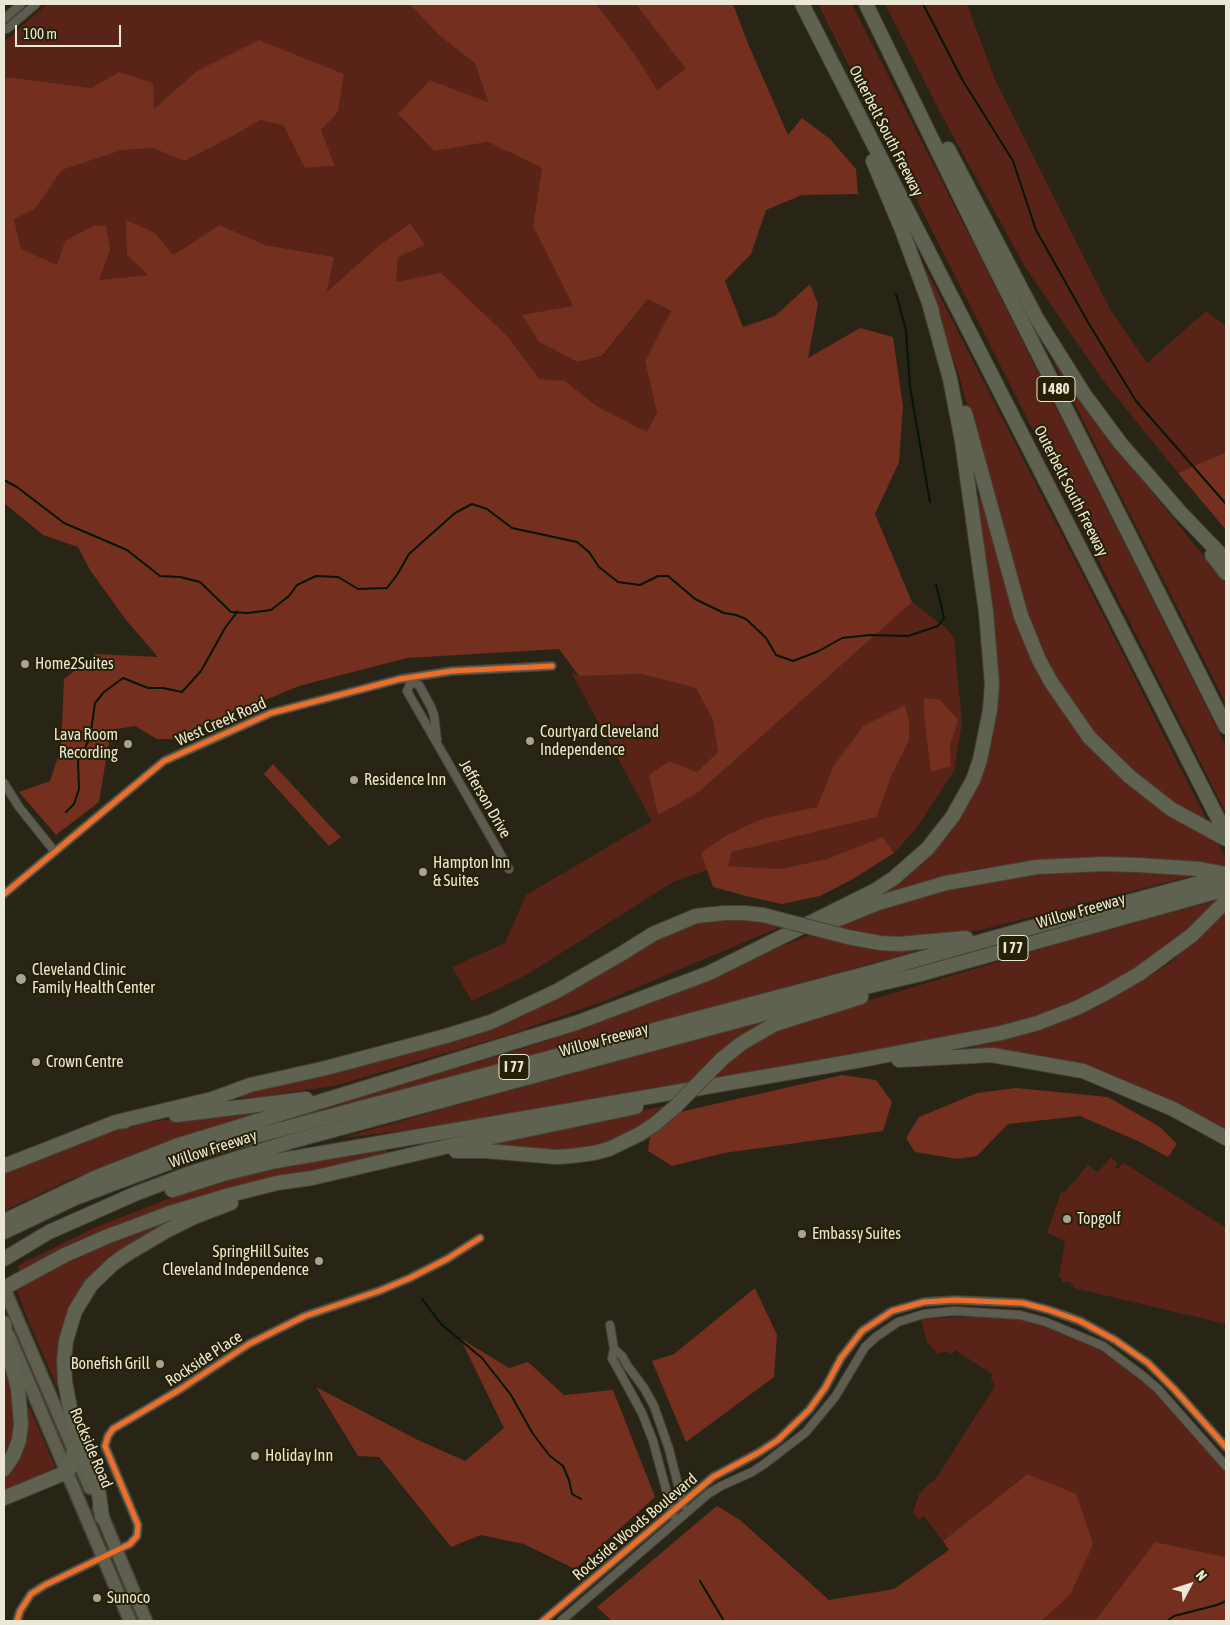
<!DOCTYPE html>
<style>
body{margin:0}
#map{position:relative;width:1230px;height:1625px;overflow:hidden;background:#282416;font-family:"Asap Condensed",sans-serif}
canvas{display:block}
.frame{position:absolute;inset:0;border:5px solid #ebe7d7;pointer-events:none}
.north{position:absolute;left:1165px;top:1560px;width:50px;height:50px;-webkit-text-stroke:4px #262004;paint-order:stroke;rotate:50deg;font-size:14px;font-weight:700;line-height:20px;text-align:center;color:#ebe7d7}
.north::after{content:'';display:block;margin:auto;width:18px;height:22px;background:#ebe7d7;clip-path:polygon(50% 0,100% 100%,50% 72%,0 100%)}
.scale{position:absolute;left:15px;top:25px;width:106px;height:22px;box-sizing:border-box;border:2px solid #ebe7d7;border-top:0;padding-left:6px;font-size:15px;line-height:18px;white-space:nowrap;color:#ebe7d7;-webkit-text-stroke:4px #262004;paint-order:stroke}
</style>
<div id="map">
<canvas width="1230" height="1625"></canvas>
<div class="frame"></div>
<div class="north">N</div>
<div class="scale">100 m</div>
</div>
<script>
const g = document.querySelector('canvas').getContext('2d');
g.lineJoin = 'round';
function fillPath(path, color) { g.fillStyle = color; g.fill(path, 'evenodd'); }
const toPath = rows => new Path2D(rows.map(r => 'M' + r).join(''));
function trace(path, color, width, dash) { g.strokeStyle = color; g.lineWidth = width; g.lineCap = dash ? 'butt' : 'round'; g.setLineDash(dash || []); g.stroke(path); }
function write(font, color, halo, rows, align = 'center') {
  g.font = font + ' "Asap Condensed",sans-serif'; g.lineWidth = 4; g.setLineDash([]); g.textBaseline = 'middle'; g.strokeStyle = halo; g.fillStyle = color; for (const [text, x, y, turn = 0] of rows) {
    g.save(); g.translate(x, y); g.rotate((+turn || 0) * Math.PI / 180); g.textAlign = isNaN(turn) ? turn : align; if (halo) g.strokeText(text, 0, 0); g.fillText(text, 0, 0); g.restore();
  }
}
const green = toPath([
 [47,4,414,4,475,63,488,102,430,80,398,115,434,151,488,142,542,168,533,226,573,306,539,342,579,362,603,356,648,299,671,311,645,361,657,413,647,433,598,407,565,381,539,380,508,337,395,283,398,257,410,223,377,247,327,293,334,257,265,245,220,225,173,255,155,233,127,255,149,275,98,280,110,250,57,265,21,249,14,219,34,210,62,170,122,150,153,148,184,161,233,136,260,120,283,125,305,168,335,166,321,130,338,112,344,74,193,75,153,110,119,72,91,88,8,77,4,80,4,42],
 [596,4,636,4,687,69,657,90,637,57],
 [818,4,852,4,974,245,1226,746,1226,813],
 [885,4,967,4,995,80,1110,309,1147,363,1206,311,1226,326,1226,452,1178,473,1102,379,1025,267,941,114],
 [925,267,1124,656,1209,825,1192,817,1135,777,1074,710,1030,631,958,372,928,284],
 [1055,361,1107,436,1226,584,1226,704,1054,363],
 [980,490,1044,683,1068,720,1095,753,1119,776,1216,840,1226,858,1226,866,1125,858,1100,857,1052,859,975,869,876,896,928,856,992,734,978,509],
 [912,602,946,628,954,638,962,723,954,771,916,829,894,853,883,837,827,859,780,869,728,866,732,852,877,817,891,776,909,741,909,720,905,705,833,767,818,807,764,818,701,853,707,870,673,882,528,974,472,1001,452,967,505,943,526,895,652,821,571,672,579,676,641,674,696,688,713,720,718,752,697,772,669,761,649,775,658,815,699,792],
 [1063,869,1195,873,1192,876,1121,894,980,930,947,935,874,938,833,926,940,888],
 [1222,899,1178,939,1117,981,1054,1012,1018,1022,966,1034,709,1079,740,1049,786,1025,1078,938],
 [1226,912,1226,1131,1045,1058,970,1048,1033,1031,1097,1007,1142,981,1170,963],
 [745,917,785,925,607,1000,511,1034,334,1086,258,1097,230,1098,262,1085,473,1032,649,941,703,919],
 [814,933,928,946,928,948,253,1132,253,1128,525,1048,564,1035,642,1004],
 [784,1016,691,1082,418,1129,342,1138,446,1108],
 [669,1105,654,1119,609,1145,553,1153,483,1144],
 [277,1107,197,1132,139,1152,67,1181,4,1211,4,1174,47,1155,104,1133,144,1123,224,1111],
 [387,1149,387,1154,296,1173,275,1179,20,1273,18,1266,25,1262,94,1228,170,1198,246,1176,310,1162],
 [1111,1157,1118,1164,1115,1167,1117,1169,1124,1163,1226,1228,1226,1324,1074,1288,1070,1282,1062,1282,1062,1278,1059,1277,1065,1241,1047,1233,1061,1192,1064,1193,1069,1188,1068,1187,1076,1180,1086,1166,1088,1164,1096,1172,1099,1171],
 [193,1211,172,1224,76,1300,62,1398,27,1318,16,1288,35,1277,114,1239],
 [983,1316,1017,1317,1038,1323,1084,1340,1145,1381,1226,1472,1226,1557,1155,1542,1095,1621,1041,1621,1069,1595,1026,1474,943,1541,924,1516,919,1520,913,1513,919,1494,929,1484,935,1480,995,1386,991,1379,992,1374,955,1350,952,1354,944,1351,938,1354,927,1342,921,1319],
 [4,1362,12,1394,15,1431,10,1446,4,1457],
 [30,1408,55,1467,53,1469,54,1471,4,1493,4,1476,6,1474,25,1409]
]);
const forest = toPath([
 [410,4,596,4,637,57,657,90,686,69,636,4,733,4,749,46,788,135,802,118,830,139,856,169,858,194,802,195,766,210,751,254,725,281,743,327,775,316,810,284,818,304,808,358,860,328,893,337,903,407,899,462,875,514,912,602,699,792,658,815,649,775,669,761,697,772,718,752,713,720,696,688,641,674,579,676,559,649,407,658,299,686,172,739,157,739,135,726,111,730,99,802,56,835,19,792,50,781,61,748,64,679,95,654,158,657,126,620,90,570,78,547,43,535,4,503,4,80,8,77,91,88,119,72,153,83,154,109,197,71,259,40,344,74,338,112,321,130,335,166,305,168,283,125,260,120,233,136,184,161,153,148,122,150,62,170,34,210,14,219,21,249,57,265,65,241,95,225,106,226,110,250,99,280,148,275,127,255,126,220,155,233,173,255,220,225,265,245,334,257,327,292,377,247,410,223,425,245,398,257,396,282,441,273,508,337,539,379,565,381,598,407,647,432,657,413,645,361,671,311,648,299,602,356,578,362,539,342,522,315,573,306,533,226,542,168,488,142,434,151,398,114,430,80,488,102,475,63,439,35],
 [1226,452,1226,530,1178,473],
 [924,698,940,700,958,720,950,745,951,766,931,772,924,713],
 [905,705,909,720,909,741,891,776,877,817,732,852,728,866,780,869,827,859,883,837,894,853,853,879,820,896,782,904,746,896,713,887,701,853,727,835,764,818,817,807,833,767,863,726],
 [273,764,331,827,341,837,329,846,264,774],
 [842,1075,876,1080,892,1102,883,1131,724,1153,672,1166,648,1151,650,1136,680,1112],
 [1016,1088,1108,1097,1160,1127,1177,1144,1168,1157,1140,1142,1080,1116,1008,1124,977,1156,957,1159,915,1152,906,1138,919,1117,977,1093],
 [755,1288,777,1335,774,1377,686,1442,652,1361,674,1354],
 [460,1338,509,1368,528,1362,564,1395,613,1390,655,1497,575,1569,524,1544,481,1535,451,1547,379,1457,358,1456,316,1387,416,1439,465,1461,504,1428],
 [1027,1474,1076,1494,1093,1544,1070,1595,1041,1621,612,1621,597,1607,717,1506,740,1520,829,1600,894,1589,949,1550,943,1541],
 [1155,1542,1226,1557,1226,1621,1095,1621]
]);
const stream = toPath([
 [923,4,963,81,1013,161,1036,230,1089,324,1136,401,1226,504],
 [896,294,906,330,910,387,930,502],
 [4,480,17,487,64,523,127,550,160,576,180,577,200,582,231,612,248,613,271,610,289,596,297,585,316,576,338,577,358,589,387,588,397,575,409,554,455,513,472,504,487,509,512,528,577,542,589,552,599,567,618,582,640,585,658,576,668,576,695,599,724,613,736,615,746,619,766,638,776,655,793,661,819,651,842,638,870,635,908,636,938,626,944,618,936,584],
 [66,812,74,804,79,789,78,761,90,738,95,703,104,692,123,678,148,688,163,688,182,692,201,671,225,628,237,612],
 [422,1299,441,1324,482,1358,511,1395,533,1434,550,1456,563,1466,569,1480,572,1494,581,1499],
 [700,1581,724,1621],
 [1167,1621,1174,1616,1217,1605,1226,1601]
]);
const minor = toPath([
 [4,19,21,4],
 [4,29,7,29,36,4],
 [409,679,411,682,419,685,431,707,434,715,437,740],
 [411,682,407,691,509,869],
 [4,783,19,807,55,852],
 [4,894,164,761,271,713,400,679,452,671,552,666],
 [610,1325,614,1349,612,1358,642,1413,653,1441,673,1515],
 [614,1349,622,1356,627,1365,644,1388,654,1406,669,1449,683,1505],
 [17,1621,20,1611,31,1594,45,1585,130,1544,137,1536,138,1525,105,1446,108,1436,113,1429,179,1390,249,1344,305,1316,379,1291,410,1278,447,1259,480,1238],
 [543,1621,713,1477,758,1453,778,1440,809,1410,825,1388,841,1358,862,1331,892,1311,924,1302,955,1300,1023,1303,1049,1310,1080,1321,1115,1340,1148,1363,1174,1389,1226,1447],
 [561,1621,708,1494,721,1486,752,1472,763,1465,806,1432,835,1397,865,1347,876,1337,898,1322,924,1314,954,1311,1020,1315,1046,1322,1103,1346,1143,1376,1158,1389,1226,1466]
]);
const primary = toPath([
 [4,1288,90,1488],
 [9,1336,130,1621],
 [99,1508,146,1621]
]);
const motorway = toPath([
 [802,4,1226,834],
 [866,4,984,246,1226,727],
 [948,149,1037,319,1084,394,1121,444,1143,469,1180,512,1226,560],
 [873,161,902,230,932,311],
 [965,413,1021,616,1039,660,1051,682,1089,737,1129,776,1171,809,1226,839],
 [1212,555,1226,573],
 [831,922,878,903,946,883,1037,867,1102,864,1138,865,1200,869,1226,874],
 [848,937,880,943,899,944,966,938],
 [722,1059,742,1043,775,1024,861,997],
 [899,1060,992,1055,1083,1071,1173,1109,1226,1138],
 [176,1115,306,1099],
 [116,1122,212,1099,250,1085,326,1068,446,1036,491,1022,557,991,621,954,653,934,696,916,724,913,745,913,763,915],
 [456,1151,486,1151,557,1157,571,1156,594,1153,609,1149,640,1134,655,1124],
 [4,1166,116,1122,125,1121],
 [172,1190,223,1174,276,1161,856,1061,1001,1033,1038,1023,1079,1007,1106,993,1139,974,1192,935,1226,901],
 [4,1221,97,1177,176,1146,576,1023,709,973,874,891,894,878,928,848,953,816,973,780,980,760,990,710,992,684,986,612,962,441,950,379,929,303],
 [4,1232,75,1198,203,1150,876,971,1029,928,1226,876],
 [4,1259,49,1232,137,1193,188,1174,289,1142,848,991,917,975,1226,889],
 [4,1288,65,1255,106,1237,170,1213,230,1195,277,1183,312,1178,449,1146,636,1107],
 [4,1469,13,1456,19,1440,21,1424,18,1388,6,1342,4,1323],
 [4,1498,67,1472,71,1466,74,1450],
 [102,1517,99,1494,73,1423,65,1382,64,1361,66,1341,75,1311,91,1285,113,1264,127,1254,166,1231,194,1217,231,1203]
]);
const motorwayBridge = toPath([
 [763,915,848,937],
 [655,1124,676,1106,722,1059]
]);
const cycleway = toPath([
 [4,894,164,761,271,713,400,679,452,671,552,666],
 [17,1621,20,1611,31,1594,45,1585,130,1544,137,1536,138,1525,105,1446,108,1436,113,1429,179,1390,249,1344,305,1316,379,1291,410,1278,447,1259,480,1238],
 [543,1621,713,1477,758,1453,778,1440,809,1410,825,1388,841,1358,862,1331,892,1311,924,1302,955,1300,1023,1303,1049,1310,1080,1321,1115,1340,1148,1363,1174,1389,1226,1447]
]);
const markers = [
 [25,664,5,"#a7a393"],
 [530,741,5,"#a7a393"],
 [128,744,5,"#a7a393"],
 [354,780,5,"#a7a393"],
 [423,872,5,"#a7a393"],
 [21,979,6,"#a7a393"],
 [36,1062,5,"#a7a393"],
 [1067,1219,5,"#a7a393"],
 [802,1234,5,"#a7a393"],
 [319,1261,5,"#a7a393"],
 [160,1364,5,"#a7a393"],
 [255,1456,5,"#a7a393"],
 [97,1598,5,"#a7a393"]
];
const shields = [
 [1056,389,38],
 [1013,948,30],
 [514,1067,30]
];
const shieldNames = [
 ["I 480",1056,389],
 ["I 77",1013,948],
 ["I 77",514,1067]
];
const streetNames = [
 ["Outerbelt South Freeway",886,131,63],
 ["Outerbelt South Freeway",1071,491,63],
 ["West Creek Road",221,722,-24],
 ["Jefferson Drive",485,799,60],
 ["Willow Freeway",1081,911,-16],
 ["Willow Freeway",604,1040,-15],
 ["Willow Freeway",213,1149,-18],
 ["Rockside Place",204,1359,-33],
 ["Rockside Road",91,1448,67],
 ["Rockside Woods Boulevard",635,1527,-40]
];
const poiNames = [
 ["Home2Suites",35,664],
 ["Courtyard Cleveland",540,732],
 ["Independence",540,750],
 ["Lava Room",118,735,"right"],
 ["Recording",118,753,"right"],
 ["Residence Inn",364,780],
 ["Hampton Inn",433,863],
 ["& Suites",433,881],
 ["Cleveland Clinic",32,970],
 ["Family Health Center",32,988],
 ["Crown Centre",46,1062],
 ["Topgolf",1077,1219],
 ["Embassy Suites",812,1234],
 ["SpringHill Suites",309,1252,"right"],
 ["Cleveland Independence",309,1270,"right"],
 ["Bonefish Grill",150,1364,"right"],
 ["Holiday Inn",265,1456],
 ["Sunoco",107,1598]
];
fillPath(green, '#592417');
fillPath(forest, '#752f1f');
trace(stream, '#041608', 2);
trace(minor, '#454136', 10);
trace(primary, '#454136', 15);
trace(motorway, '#454136', 16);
trace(minor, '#5e5b50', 8);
trace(primary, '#5f5f4f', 12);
trace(motorway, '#606251', 14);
trace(motorwayBridge, '#454136', 16, []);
trace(motorwayBridge, '#606251', 14);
trace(cycleway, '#ee6e29', 5);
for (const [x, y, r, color] of markers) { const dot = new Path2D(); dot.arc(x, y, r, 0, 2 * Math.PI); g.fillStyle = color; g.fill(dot); trace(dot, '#262004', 2); }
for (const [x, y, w] of shields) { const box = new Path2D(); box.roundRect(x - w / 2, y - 12.5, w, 25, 4); g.fillStyle = '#262004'; g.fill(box); trace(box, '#ebe7d7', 1); }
write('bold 15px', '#ebe7d7', null, shieldNames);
write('16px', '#ebe7d7', '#262004', streetNames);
write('16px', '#ebe7d7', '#262004', poiNames, 'left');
</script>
